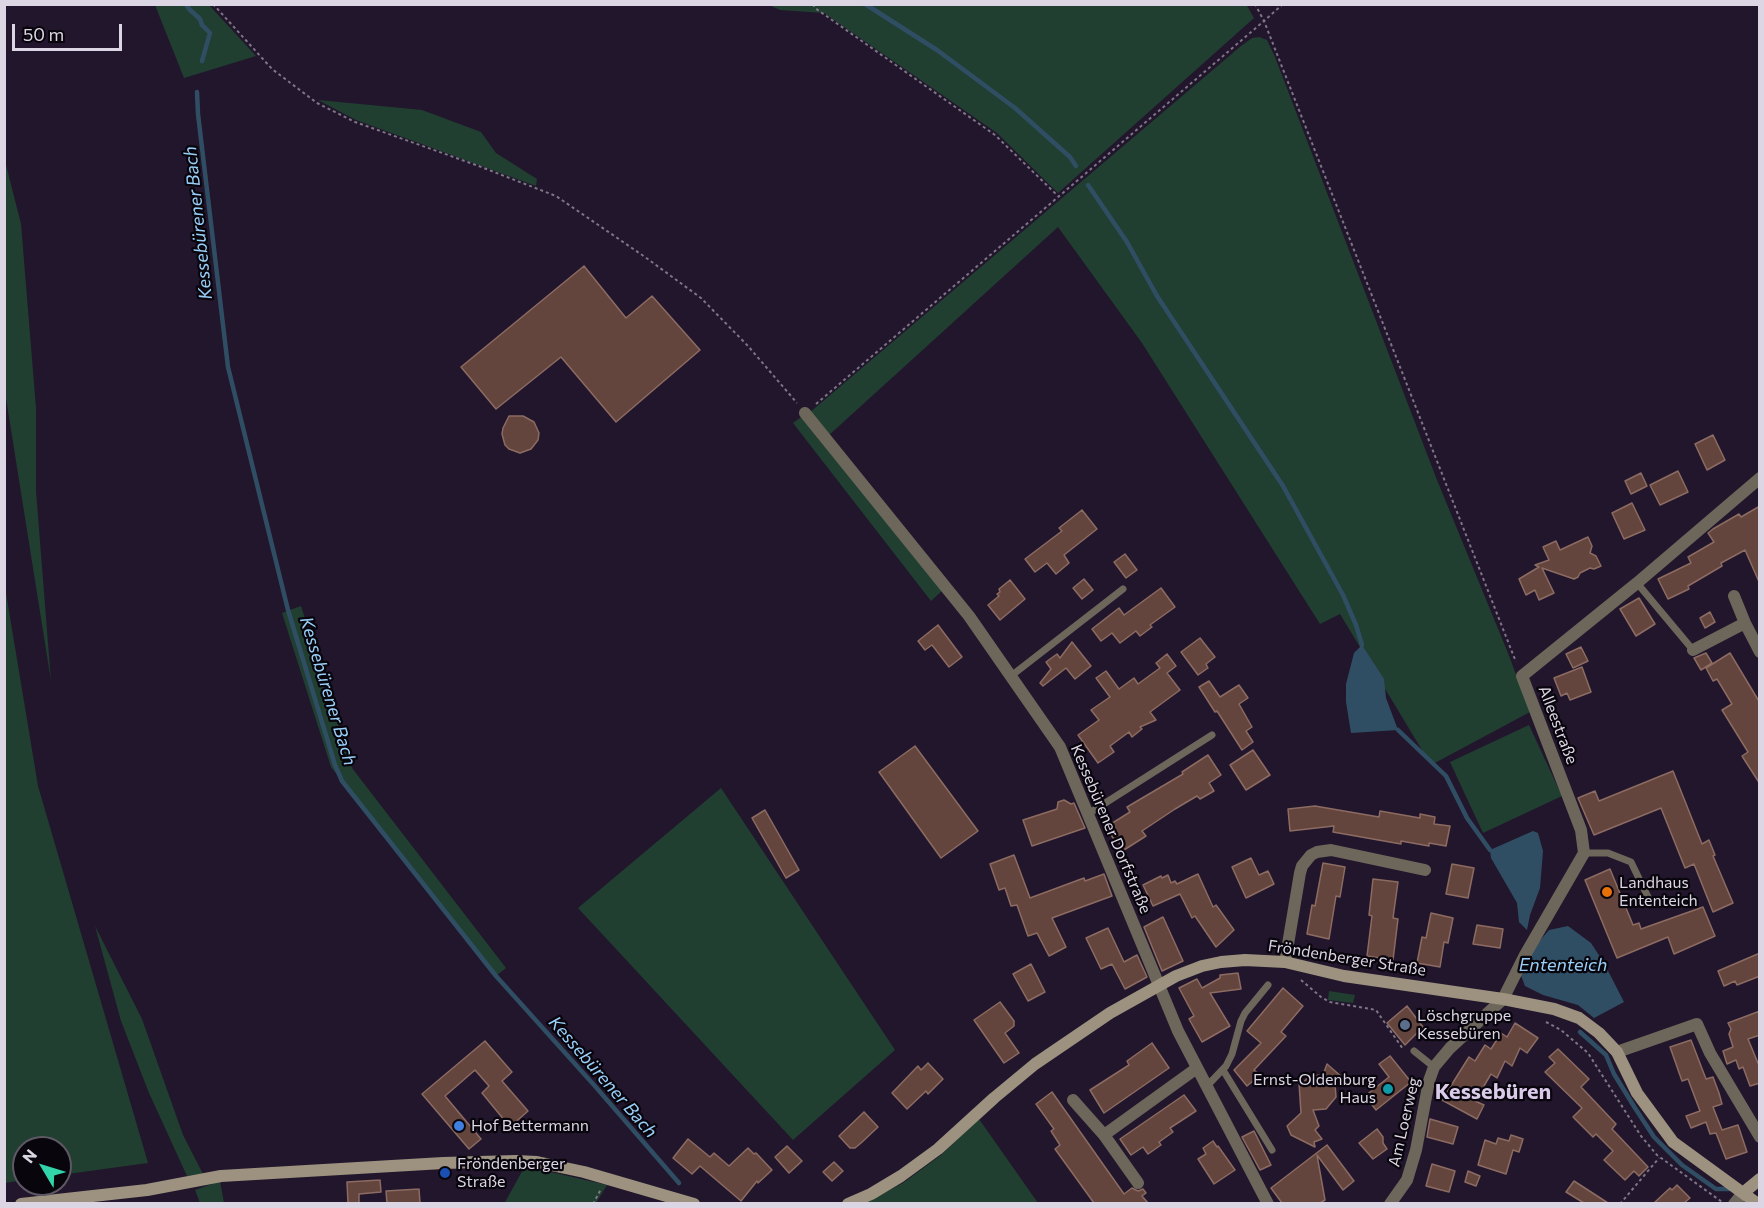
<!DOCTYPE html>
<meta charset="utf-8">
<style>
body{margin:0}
#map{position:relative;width:1764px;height:1208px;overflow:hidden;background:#22162c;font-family:Commissioner,sans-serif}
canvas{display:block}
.frame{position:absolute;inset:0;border:6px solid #dcd5e4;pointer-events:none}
.north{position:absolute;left:12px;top:1136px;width:60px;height:60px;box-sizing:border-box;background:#09050d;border:2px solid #5d5863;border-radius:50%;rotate:308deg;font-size:16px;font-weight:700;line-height:24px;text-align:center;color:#dcd5e4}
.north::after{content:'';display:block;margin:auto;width:21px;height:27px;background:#32d4a9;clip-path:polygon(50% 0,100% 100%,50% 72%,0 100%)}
.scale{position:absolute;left:12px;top:24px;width:110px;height:27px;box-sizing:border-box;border:3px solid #dcd5e4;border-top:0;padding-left:8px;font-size:18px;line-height:21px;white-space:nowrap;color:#dcd5e4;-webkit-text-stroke:4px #09050d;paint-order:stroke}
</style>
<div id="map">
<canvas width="1764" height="1208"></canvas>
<div class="frame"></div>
<div class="north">N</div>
<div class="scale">50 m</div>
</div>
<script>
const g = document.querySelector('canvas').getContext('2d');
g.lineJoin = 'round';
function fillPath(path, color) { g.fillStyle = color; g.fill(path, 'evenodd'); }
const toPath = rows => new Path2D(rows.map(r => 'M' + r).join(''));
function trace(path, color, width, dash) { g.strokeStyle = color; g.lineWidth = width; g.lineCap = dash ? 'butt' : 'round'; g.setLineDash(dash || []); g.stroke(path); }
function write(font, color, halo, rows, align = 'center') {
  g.font = font + ' Commissioner,sans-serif'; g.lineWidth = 4.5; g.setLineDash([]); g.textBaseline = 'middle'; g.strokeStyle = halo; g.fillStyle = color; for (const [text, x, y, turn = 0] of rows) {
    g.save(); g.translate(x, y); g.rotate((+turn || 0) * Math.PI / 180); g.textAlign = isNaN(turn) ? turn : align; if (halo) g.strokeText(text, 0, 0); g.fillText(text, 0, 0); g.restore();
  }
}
const green = toPath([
 [1246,4,1254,18,1058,193,997,133,824,13,780,10,769,5],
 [155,5,209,5,256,56,184,78],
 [1259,37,1267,40,1275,57,1437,480,1508,653,1530,712,1431,765,1340,614,1320,624,1142,343,1058,227,828,436,809,413,1241,46,1252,38],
 [318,100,422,110,481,132,496,153,537,179,536,186,356,120],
 [5,161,21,224,36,408,36,491,51,681,5,392],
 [804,415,943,590,931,601,793,423],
 [5,587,38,786,148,1163,60,1175,60,1148,24,1148,24,1180,5,1183],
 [301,606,352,768,506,968,496,976,331,767,282,613],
 [1529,725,1562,796,1483,833,1450,762],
 [721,788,895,1050,793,1140,578,908],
 [95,926,142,1019,183,1135,203,1174,187,1176,149,1093,121,1021],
 [1329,991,1355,995,1353,1003,1328,1000],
 [979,1119,1038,1203,863,1204,903,1183,941,1155],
 [525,1166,607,1185,596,1203,504,1204],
 [220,1181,224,1203,200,1203,195,1190]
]);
const water = toPath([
 [1362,645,1384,679,1386,698,1398,730,1351,733,1346,702,1346,684,1354,653],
 [1533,831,1538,833,1543,851,1540,888,1530,915,1527,930,1519,922,1517,903,1491,858,1490,850],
 [1568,926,1591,943,1604,963,1624,1002,1594,1018,1578,1005,1543,995,1525,986,1520,973,1531,951,1549,930]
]);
const stream = toPath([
 [186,4,189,9,200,19,202,25,210,33,202,61],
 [865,4,937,50,1015,108,1070,157,1076,166],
 [197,92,198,114,228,367,288,610,335,765,342,781,496,976,594,1085,679,1183],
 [1088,185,1127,242,1157,296,1283,486,1343,595,1356,625,1362,645],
 [1398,730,1446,776,1467,818,1490,850],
 [1580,1032,1606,1055,1614,1074,1635,1108,1654,1137,1682,1165,1716,1189,1730,1189]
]);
const building = toPath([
 [584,266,626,318,652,296,700,350,616,422,561,357,496,409,461,367,584,266],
 [509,416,523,416,534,422,539,433,538,440,531,449,520,453,509,449,505,445,502,434,503,428,509,416],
 [1713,435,1725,460,1707,470,1695,444,1713,435],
 [1678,471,1688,492,1660,505,1650,485,1678,471],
 [1641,473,1647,486,1631,494,1625,481,1641,473],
 [1632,503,1645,530,1624,539,1612,513,1632,503],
 [1760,506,1760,584,1745,550,1721,563,1722,566,1688,586,1689,589,1668,599,1658,579,1691,563,1688,557,1714,542,1708,533,1713,529,1739,514,1741,517,1760,506],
 [1082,510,1097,529,1064,555,1069,563,1056,574,1047,563,1035,572,1025,559,1062,531,1059,528,1082,510],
 [1588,537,1592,546,1590,553,1596,556,1601,566,1594,569,1590,568,1580,573,1578,577,1574,579,1542,568,1554,593,1539,600,1535,590,1526,595,1519,579,1539,567,1535,565,1549,560,1543,547,1556,541,1560,550,1588,537],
 [1125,554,1137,570,1126,578,1114,562,1125,554],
 [1084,579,1093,590,1082,599,1073,588,1084,579],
 [1010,580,1025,599,1000,620,988,605,999,596,997,594,1000,592,999,589,1010,580],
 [1161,588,1175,607,1150,625,1152,627,1140,636,1136,631,1120,643,1112,633,1101,641,1092,629,1119,608,1124,615,1161,588],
 [1639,598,1655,624,1636,636,1620,609,1639,598],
 [1710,612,1715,622,1705,628,1700,618,1710,612],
 [938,625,962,657,949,667,932,645,925,650,918,641,938,625],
 [1200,638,1215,657,1206,664,1208,668,1198,675,1181,652,1200,638],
 [1072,642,1091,666,1075,679,1066,668,1043,686,1040,683,1051,669,1046,662,1057,654,1060,658,1072,642],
 [1581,647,1588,661,1573,668,1566,654,1581,647],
 [1706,653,1712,663,1701,670,1694,658,1706,653],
 [1730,653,1760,703,1760,784,1742,756,1748,752,1722,710,1732,704,1717,679,1713,681,1706,668,1730,653],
 [1167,654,1176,666,1167,673,1180,690,1150,712,1156,720,1140,727,1142,729,1132,737,1129,732,1110,746,1114,752,1098,763,1078,735,1099,720,1091,710,1110,697,1096,678,1106,671,1119,689,1134,678,1138,684,1160,668,1156,663,1167,654],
 [1582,667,1591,692,1570,700,1567,693,1561,696,1554,678,1582,667],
 [1209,681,1220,697,1239,685,1248,698,1239,704,1252,727,1246,731,1253,742,1242,750,1217,711,1215,712,1199,687,1209,681],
 [915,746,978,831,941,858,879,772,915,746],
 [1253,750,1270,775,1246,790,1230,765,1253,750],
 [1208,755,1221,775,1209,783,1214,791,1200,799,1197,796,1175,809,1142,831,1146,836,1124,850,1117,840,1115,841,1106,827,1130,812,1127,807,1183,774,1182,772,1208,755],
 [1673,771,1702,844,1709,840,1715,855,1713,856,1733,903,1713,912,1694,864,1685,868,1661,808,1594,835,1578,798,1595,791,1599,801,1673,771],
 [1064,800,1071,804,1074,803,1085,828,1032,846,1023,820,1057,809,1058,802,1064,800],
 [1315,806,1379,817,1380,811,1420,818,1420,814,1435,817,1434,824,1450,826,1446,846,1429,843,1429,846,1401,841,1401,844,1333,832,1334,826,1290,831,1288,809,1315,806],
 [765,810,799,870,786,878,752,818,765,810],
 [1014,855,1030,898,1084,878,1085,881,1104,874,1112,896,1052,918,1066,947,1049,956,1037,933,1028,936,1017,905,1011,906,1005,888,999,890,990,864,1014,855],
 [1251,858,1259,875,1268,871,1274,884,1246,898,1232,867,1251,858],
 [1323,863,1345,867,1340,897,1336,896,1329,939,1307,934,1312,905,1315,906,1323,863],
 [1452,864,1474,868,1468,898,1446,894,1452,864],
 [1610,869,1633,925,1639,923,1641,929,1703,907,1715,936,1674,954,1668,937,1617,958,1585,880,1610,869],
 [1198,874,1213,907,1216,905,1234,930,1216,947,1195,916,1192,918,1180,894,1153,906,1143,885,1161,876,1162,878,1168,875,1171,883,1175,881,1177,884,1198,874],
 [1373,879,1398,882,1393,918,1398,919,1393,960,1367,956,1372,916,1369,915,1373,879],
 [1431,913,1453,918,1448,943,1444,942,1440,967,1417,963,1422,937,1426,938,1431,913],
 [1163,917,1183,961,1162,971,1144,927,1163,917],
 [1477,925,1503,929,1500,948,1473,944,1477,925],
 [1108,928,1124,962,1137,955,1147,977,1125,989,1112,964,1101,969,1086,938,1108,928],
 [1760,953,1760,976,1737,985,1735,981,1724,986,1718,971,1760,953],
 [1031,964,1045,992,1028,1001,1013,974,1031,964],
 [1238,973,1241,989,1210,993,1230,1026,1202,1042,1189,1019,1194,1016,1179,988,1197,979,1202,988,1220,978,1220,975,1238,973],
 [1283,988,1303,1006,1281,1032,1286,1036,1254,1070,1260,1075,1247,1086,1234,1070,1261,1043,1247,1031,1283,988],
 [1000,1002,1014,1021,1014,1026,1005,1033,1019,1053,1004,1063,974,1020,1000,1002],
 [1407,1006,1423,1027,1405,1045,1387,1023,1407,1006],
 [1760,1011,1760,1035,1748,1039,1760,1068,1760,1083,1750,1086,1743,1067,1739,1069,1736,1060,1727,1064,1723,1051,1733,1047,1729,1034,1731,1029,1728,1023,1760,1011],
 [1515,1023,1538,1038,1527,1053,1520,1048,1512,1066,1505,1061,1497,1078,1491,1074,1475,1101,1484,1105,1477,1119,1442,1100,1469,1057,1475,1061,1485,1045,1491,1049,1501,1033,1507,1037,1515,1023],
 [1691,1040,1706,1079,1713,1077,1719,1093,1722,1104,1713,1107,1722,1130,1738,1125,1747,1152,1726,1159,1716,1133,1710,1134,1706,1122,1691,1128,1686,1116,1700,1111,1688,1079,1682,1081,1670,1047,1691,1040],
 [485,1041,512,1072,502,1081,528,1111,510,1127,482,1093,489,1086,475,1070,445,1096,481,1139,469,1149,422,1094,485,1041],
 [1152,1043,1169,1068,1104,1113,1090,1090,1129,1065,1127,1061,1152,1043],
 [1558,1049,1589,1079,1581,1087,1616,1124,1612,1129,1648,1167,1639,1176,1634,1171,1625,1180,1604,1160,1613,1151,1596,1134,1593,1137,1573,1117,1582,1108,1545,1072,1555,1063,1549,1057,1558,1049],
 [1390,1056,1411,1082,1376,1110,1365,1096,1389,1077,1379,1064,1390,1056],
 [928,1063,943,1079,928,1094,926,1091,907,1109,892,1093,918,1066,921,1070,928,1063],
 [1327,1064,1350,1084,1335,1084,1336,1097,1326,1109,1313,1110,1319,1126,1315,1130,1322,1139,1314,1142,1315,1147,1291,1135,1287,1126,1301,1113,1299,1083,1303,1083,1309,1076,1323,1075,1327,1064],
 [1052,1092,1124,1194,1132,1188,1138,1191,1143,1189,1146,1193,1142,1196,1148,1203,1094,1203,1055,1149,1060,1145,1051,1131,1054,1129,1036,1104,1052,1092],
 [1184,1095,1196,1111,1170,1128,1173,1132,1159,1142,1161,1145,1148,1154,1143,1147,1131,1155,1120,1139,1184,1095],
 [864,1112,878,1127,861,1143,855,1148,850,1148,839,1136,864,1112],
 [1430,1119,1458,1127,1453,1144,1427,1137,1430,1119],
 [1377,1129,1383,1137,1383,1143,1387,1149,1373,1159,1359,1143,1377,1129],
 [1254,1131,1271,1165,1260,1170,1242,1137,1254,1131],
 [1511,1135,1523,1139,1519,1152,1513,1150,1506,1174,1478,1165,1485,1140,1496,1144,1498,1138,1509,1141,1511,1135],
 [688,1139,710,1157,714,1153,729,1166,748,1148,754,1154,756,1153,772,1170,758,1183,757,1181,741,1201,700,1166,692,1174,673,1158,688,1139],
 [1213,1141,1217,1147,1218,1146,1235,1170,1214,1184,1198,1159,1206,1154,1203,1148,1213,1141],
 [1327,1145,1354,1181,1343,1190,1317,1155,1325,1200,1320,1203,1282,1203,1271,1188,1327,1145],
 [787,1146,802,1161,789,1173,775,1157,787,1146],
 [834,1162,843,1171,832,1181,823,1172,834,1162],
 [1432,1164,1455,1171,1449,1192,1426,1186,1432,1164],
 [1468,1171,1480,1176,1476,1186,1465,1182,1468,1171],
 [380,1180,381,1192,359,1194,359,1203,348,1203,347,1182,380,1180],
 [1574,1181,1608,1203,1584,1203,1566,1192,1574,1181],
 [1677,1185,1690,1198,1684,1203,1654,1203,1670,1188,1672,1190,1677,1185],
 [419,1189,420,1203,387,1203,386,1191,419,1189]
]);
const path = toPath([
 [213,4,272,69,317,103,355,122,476,165,556,196,645,257,701,298,748,346,797,403],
 [813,4,815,8,995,135,1058,196],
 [1283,4,1264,21,1516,662],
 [816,404,1264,21,1255,4],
 [1301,980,1321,997,1330,1002,1376,1010,1403,1049],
 [1546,1022,1561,1030,1588,1053,1641,1136,1657,1155,1722,1202],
 [593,1204,601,1189],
 [1620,1204,1659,1158]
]);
const lane = toPath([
 [1637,583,1693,650],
 [1011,676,1123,589],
 [1088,814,1212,735],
 [1584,853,1608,853,1631,862,1648,897],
 [1414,1051,1434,1067],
 [1223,1070,1272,1150],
 [1206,1087,1226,1066,1232,1054,1241,1021,1245,1013,1268,985]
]);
const street = toPath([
 [805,413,969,616,1060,747,1178,1031,1268,1204],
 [1734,596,1745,623],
 [1693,650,1745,623,1760,652],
 [1285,962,1300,873,1302,866,1311,855,1317,852,1331,850,1425,870],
 [1617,1052,1697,1024,1710,1053,1760,1137],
 [1073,1100,1104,1135,1138,1183],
 [1104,1135,1197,1068],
 [1390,1204,1407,1180,1416,1150,1429,1081,1434,1067,1450,1048,1503,999,1525,955,1584,853,1581,830,1522,676,1637,583,1760,478],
 [1734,1204,1743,1193]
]);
const secondary = toPath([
 [1743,1193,1760,1179],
 [21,1204,147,1190,221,1176,443,1163,516,1161,537,1162,584,1172,694,1204],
 [848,1204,871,1194,901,1176,938,1149,994,1098,1035,1064,1110,1013,1176,976,1202,966,1221,962,1245,960,1285,962,1344,976,1503,999,1554,1009,1579,1018,1599,1033,1617,1052,1637,1093,1673,1142,1758,1204]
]);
const markers = [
 [1607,892,6,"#e8710a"],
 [1405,1025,6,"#5c6f8a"],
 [1388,1089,6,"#0f9aa8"],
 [459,1126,6,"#3f7fe0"],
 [445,1173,6,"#1a4fb4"]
];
const streetNames = [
 ["Alleestraße",1558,725,69],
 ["Kessebürener Dorfstraße",1111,829,67],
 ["Fröndenberger Straße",1347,958,9],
 ["Am Loerweg",1404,1122,-77]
];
const poiNames = [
 ["Landhaus",1619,883],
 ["Ententeich",1619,901],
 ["Löschgruppe",1417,1016],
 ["Kessebüren",1417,1034],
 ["Ernst-Oldenburg",1376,1080,"right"],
 ["Haus",1376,1098,"right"],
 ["Hof Bettermann",471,1126],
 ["Fröndenberger",457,1164],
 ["Straße",457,1182]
];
const waterNames = [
 ["Kessebürener Bach",198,223,-96],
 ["Kessebürener Bach",328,691,73],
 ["Ententeich",1563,965],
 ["Kessebürener Bach",603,1077,49]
];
const districtNames = [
 ["Kessebüren",1493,1092]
];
fillPath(green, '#203f31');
fillPath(water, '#304e63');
trace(stream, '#304e63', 4.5);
fillPath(building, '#63453d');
trace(building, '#8c6b62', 1.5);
trace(path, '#7e7587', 2, [3, 3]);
trace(lane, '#6d675b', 7);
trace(street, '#6d675b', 12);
trace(secondary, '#9c927f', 12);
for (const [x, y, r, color] of markers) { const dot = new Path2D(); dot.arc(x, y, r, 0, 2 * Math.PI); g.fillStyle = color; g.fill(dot); trace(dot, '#09050d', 2); }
write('16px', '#dcd5e4', '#09050d', streetNames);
write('16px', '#dcd5e4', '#09050d', poiNames, 'left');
write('italic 18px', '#98cff8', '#09050d', waterNames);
write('bold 22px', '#d9cbe9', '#09050d', districtNames);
</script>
